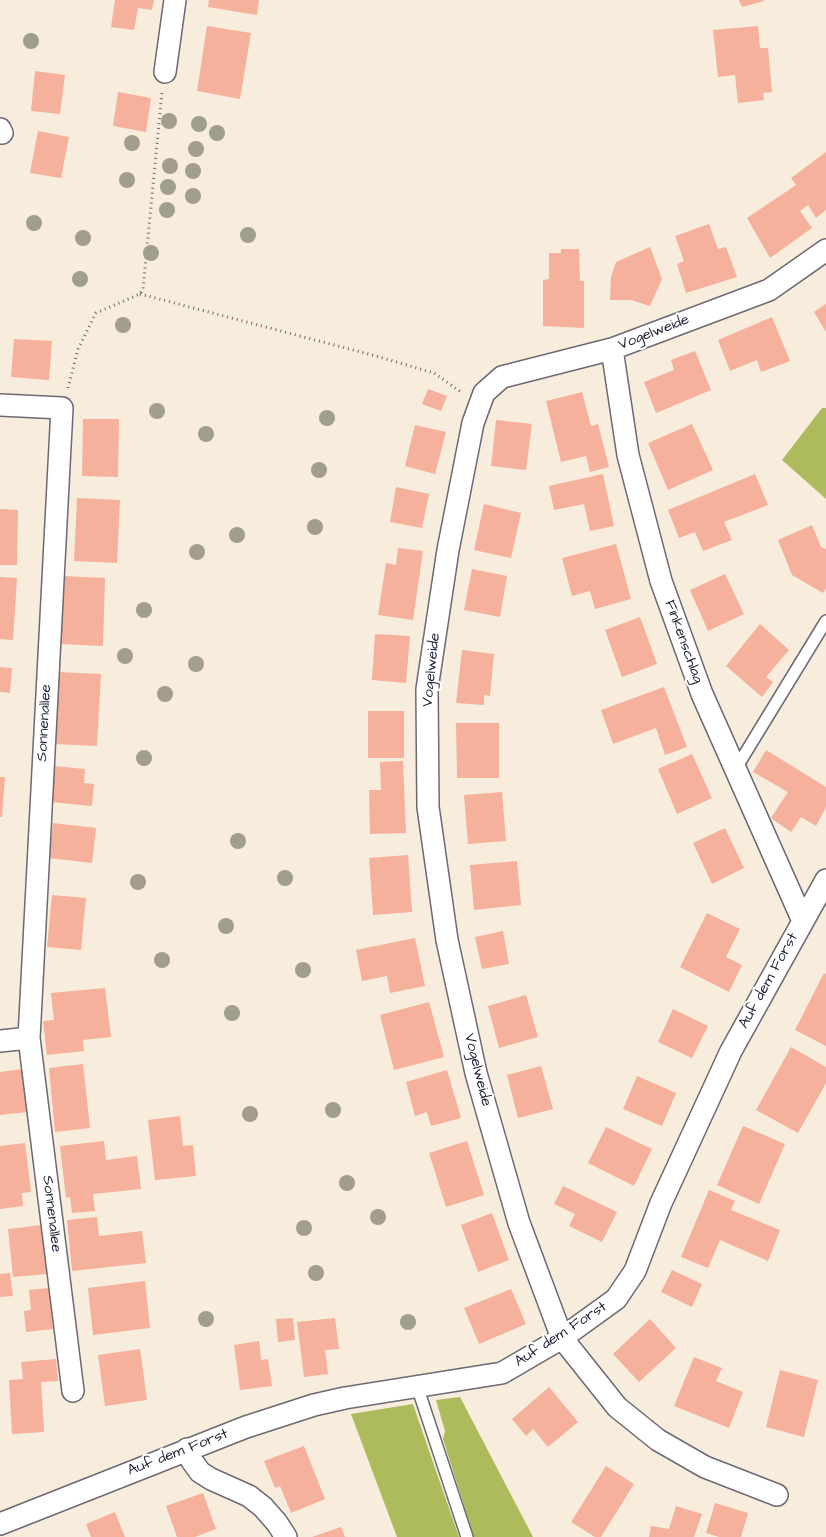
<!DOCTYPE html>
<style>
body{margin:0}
canvas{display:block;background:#f8ecdc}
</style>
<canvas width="826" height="1537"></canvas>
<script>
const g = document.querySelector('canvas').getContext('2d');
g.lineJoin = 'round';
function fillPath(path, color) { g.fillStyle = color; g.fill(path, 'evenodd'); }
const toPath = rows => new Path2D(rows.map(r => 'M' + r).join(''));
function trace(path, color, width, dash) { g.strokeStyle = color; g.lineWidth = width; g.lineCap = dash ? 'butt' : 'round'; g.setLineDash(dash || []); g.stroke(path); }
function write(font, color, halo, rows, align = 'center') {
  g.font = font + ' "Architects Daughter",sans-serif'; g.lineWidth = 4.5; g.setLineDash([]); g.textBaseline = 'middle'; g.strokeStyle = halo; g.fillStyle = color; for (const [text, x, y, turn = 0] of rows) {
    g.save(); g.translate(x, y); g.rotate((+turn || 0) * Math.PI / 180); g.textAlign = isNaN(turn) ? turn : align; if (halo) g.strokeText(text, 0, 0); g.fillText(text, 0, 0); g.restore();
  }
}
const green = toPath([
 [822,408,826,408,826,499,782,460],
 [460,1397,533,1537,474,1537,443,1439,445,1431,436,1400],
 [413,1404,434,1465,459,1537,397,1537,351,1414]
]);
const building = toPath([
 [115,0,154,0,152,10,138,8,134,30,111,27],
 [209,0,259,0,257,15,208,7],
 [739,0,764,0,764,1,742,7],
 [207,26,251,33,240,99,197,91],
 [758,26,760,48,768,48,772,92,763,93,764,100,738,103,735,75,718,77,713,30],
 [35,71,65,75,60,114,31,111],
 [118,92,151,98,146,132,113,126],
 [38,131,69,137,61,178,30,173],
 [826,152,826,210,816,218,808,205,800,211,812,228,770,258,747,218,796,185,791,178],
 [709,224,718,249,726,247,737,277,686,293,677,264,684,261,675,236],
 [650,247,662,279,650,306,631,300,610,300,611,277,616,262],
 [561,249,579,249,580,281,584,281,584,328,543,326,543,280,549,279,549,253,561,253],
 [826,304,826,332,814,312],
 [772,317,790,361,761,372,757,360,730,371,718,340],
 [14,339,52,341,49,380,11,377],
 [695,351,711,390,656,413,644,382,674,370,671,360],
 [428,389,447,396,441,411,422,404],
 [582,392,591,426,598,424,609,467,590,472,586,456,561,462,546,401],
 [83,419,119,419,118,477,82,476],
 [496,420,532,424,526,470,491,466],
 [692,424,713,470,668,490,648,443],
 [415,425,446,432,435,474,405,466],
 [603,474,614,526,590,531,584,504,554,510,549,486],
 [755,474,768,505,724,522,732,540,703,551,695,532,679,538,668,510],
 [396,487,429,494,422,528,390,522],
 [77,498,120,500,117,563,74,561],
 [484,504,521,513,511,558,474,550],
 [0,509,18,510,17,565,0,565],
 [812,525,821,547,826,549,826,588,823,593,792,575,778,540],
 [616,544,631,599,595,609,590,591,572,596,562,558],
 [398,548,423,551,413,620,378,615,386,563,396,565],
 [472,569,507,576,500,617,464,610],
 [725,574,744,614,708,631,690,590],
 [63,576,105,578,103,646,60,644],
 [0,577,17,578,13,640,0,639],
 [640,617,657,664,622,677,605,630],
 [760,624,789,650,766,677,773,682,762,697,726,666],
 [375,634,410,636,406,683,372,680],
 [462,650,494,654,490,696,484,695,484,705,456,703],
 [0,667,12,668,10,693,0,692],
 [58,672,101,674,97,746,55,744],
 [664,687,687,747,665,755,656,728,613,744,601,710],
 [368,711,404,711,404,758,368,758],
 [456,723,499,723,499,778,457,778],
 [766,750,826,787,826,807,816,826,801,817,791,832,771,818,788,792,753,772],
 [692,754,712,798,677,814,658,769],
 [403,761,406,833,370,834,369,790,381,790,380,762],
 [54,766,85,769,84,783,94,784,92,806,51,802],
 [0,777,5,777,2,817,0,817],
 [502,792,506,841,468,844,464,795],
 [53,823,96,828,92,863,49,858],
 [725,828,744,868,712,884,693,843],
 [408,855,412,912,373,915,369,858],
 [517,861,521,905,474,910,470,865],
 [52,895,86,898,81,950,47,947],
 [707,913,740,929,726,957,742,965,729,992,680,967],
 [503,931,509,964,482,969,475,937],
 [415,938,425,986,390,993,387,976,362,981,356,950],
 [824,973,826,974,826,1046,795,1030],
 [105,988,111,1037,83,1040,84,1051,47,1055,43,1021,54,1020,51,993],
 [526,995,538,1037,499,1048,488,1006],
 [429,1002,444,1057,394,1070,380,1015],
 [673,1009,708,1026,692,1058,658,1042],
 [791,1047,826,1067,826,1083,798,1133,756,1110],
 [83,1064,90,1128,55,1132,49,1068],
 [541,1066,553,1109,518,1118,507,1075],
 [23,1069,27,1112,0,1115,0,1072],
 [447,1070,461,1118,431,1126,427,1112,415,1116,406,1082],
 [637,1076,676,1093,662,1126,623,1109],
 [180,1116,183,1146,193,1145,196,1176,155,1180,148,1120],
 [743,1126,785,1144,759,1204,717,1185],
 [606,1127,652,1149,634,1186,588,1163],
 [104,1141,106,1160,137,1156,141,1189,93,1194,95,1211,72,1213,70,1197,66,1198,60,1146],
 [467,1141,484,1195,446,1207,429,1153],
 [25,1143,31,1192,22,1193,23,1206,0,1209,0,1146],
 [563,1186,617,1212,602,1242,569,1226,575,1214,554,1204],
 [709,1190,735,1201,731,1210,780,1230,768,1261,720,1240,708,1268,681,1257],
 [492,1213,509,1260,478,1272,461,1225],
 [97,1217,99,1236,142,1231,146,1263,72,1271,67,1220],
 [42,1225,48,1274,13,1277,8,1229],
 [672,1270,702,1284,692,1307,661,1292],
 [10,1273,13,1296,0,1297,0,1274],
 [145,1281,150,1328,93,1335,88,1288],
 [49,1288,53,1329,26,1332,24,1311,31,1310,29,1290],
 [511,1289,526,1324,479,1344,464,1308],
 [293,1318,295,1340,278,1342,276,1319],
 [335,1318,339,1349,325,1350,328,1374,304,1377,297,1322],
 [650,1319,676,1348,639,1382,613,1354],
 [259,1341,261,1360,268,1359,272,1386,240,1390,234,1345],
 [140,1349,147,1400,105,1406,98,1355],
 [694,1357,722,1368,716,1381,743,1392,729,1428,674,1406],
 [56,1359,58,1381,41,1382,44,1432,12,1434,9,1380,23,1379,21,1362],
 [780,1370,818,1380,804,1437,766,1427],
 [549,1387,578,1422,548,1447,533,1429,526,1436,512,1419],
 [304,1446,325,1499,291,1513,280,1486,275,1488,264,1461],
 [606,1466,634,1484,601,1537,595,1537,571,1522],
 [203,1493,216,1529,195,1537,177,1537,166,1506],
 [715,1503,748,1513,741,1537,719,1537,706,1533],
 [676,1506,702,1514,694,1537,649,1537,651,1526,669,1529],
 [115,1512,125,1537,91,1537,86,1524],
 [341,1527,345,1537,312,1537]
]);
const path = toPath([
 [140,294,376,356,434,373,461,392],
 [68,388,78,349,96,313,140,294,143,289,162,92]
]);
const lane = toPath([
 [735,770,826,621],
 [417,1386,467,1537]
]);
const street = toPath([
 [165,72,175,0],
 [0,129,2,133,0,133],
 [612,349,628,455,661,581,702,694,803,921],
 [0,405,62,408,29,1038],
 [0,1041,29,1038,73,1391],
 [187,1449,192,1461,200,1472,211,1479,249,1496,263,1507,277,1523,286,1537],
 [777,1495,705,1467,658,1440,617,1407,562,1338,519,1223,476,1073,447,940,428,807,427,689,448,550,473,423,484,393,502,377,612,349,769,290,826,250],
 [0,1524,246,1427,314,1405,345,1398,502,1373,562,1338,616,1299,635,1271,661,1203,731,1051,826,880]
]);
const trees = [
 [31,41],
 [169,121],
 [199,124],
 [217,133],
 [132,143],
 [196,149],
 [170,166],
 [193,171],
 [127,180],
 [168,187],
 [193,196],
 [167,210],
 [34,223],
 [248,235],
 [83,238],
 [151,253],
 [80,279],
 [123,325],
 [157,411],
 [327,418],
 [206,434],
 [319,470],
 [315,527],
 [237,535],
 [197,552],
 [144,610],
 [125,656],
 [196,664],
 [165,694],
 [144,758],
 [238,841],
 [285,878],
 [138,882],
 [226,926],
 [162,960],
 [303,970],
 [232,1013],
 [333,1110],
 [250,1114],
 [347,1183],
 [378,1217],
 [304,1228],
 [316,1273],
 [206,1319],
 [408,1322]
];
const streetNames = [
 ["Vogelweide",654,333,-21],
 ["Finkenschlag",683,642,70],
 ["Vogelweide",432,670,-84],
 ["Sonnenallee",45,723,-87],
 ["Auf dem Forst",769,981,-61],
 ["Vogelweide",477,1070,76],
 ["Sonnenallee",51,1214,83],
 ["Auf dem Forst",561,1335,-33],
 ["Auf dem Forst",178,1453,-21]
];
fillPath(green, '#aebb5d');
fillPath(building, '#f5b19b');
trace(lane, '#6d6973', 14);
trace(street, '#6d6973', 24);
trace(path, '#6d6973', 3, [1, 4]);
trace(lane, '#fff', 11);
trace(street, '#fff', 21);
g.fillStyle = '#a19e8b';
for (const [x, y] of trees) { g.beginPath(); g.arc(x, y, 8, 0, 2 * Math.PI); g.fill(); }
write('15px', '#22223b', '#fff', streetNames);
</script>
